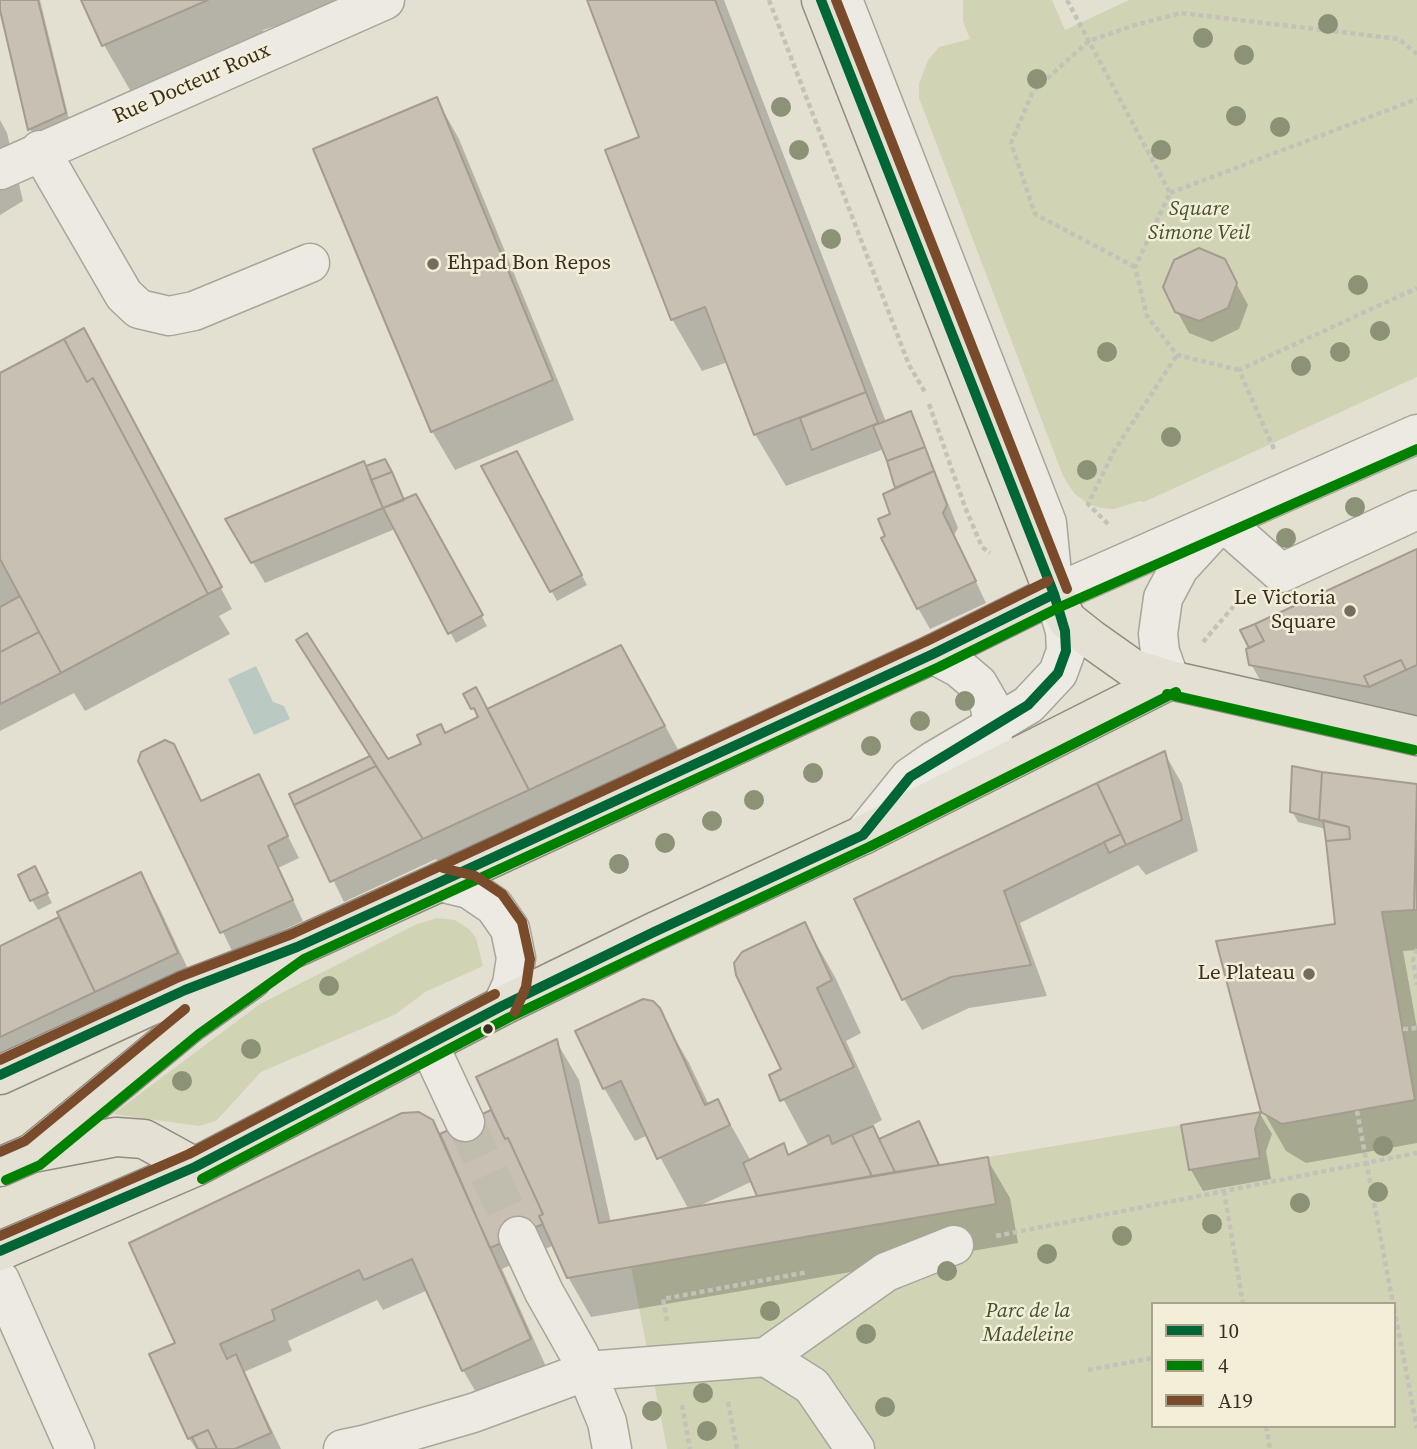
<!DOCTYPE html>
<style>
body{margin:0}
#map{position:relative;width:1417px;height:1449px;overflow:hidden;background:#e3e0d1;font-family:"Source Serif 4",serif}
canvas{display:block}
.legend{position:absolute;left:1151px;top:1302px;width:245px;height:126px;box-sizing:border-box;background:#f3eed8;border:2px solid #a8a28f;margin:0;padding:9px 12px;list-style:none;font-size:21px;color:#382f21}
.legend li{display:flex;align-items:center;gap:14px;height:35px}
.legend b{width:35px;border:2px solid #a8a28f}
</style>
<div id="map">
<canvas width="1417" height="1449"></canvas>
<ul class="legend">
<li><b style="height:9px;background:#016635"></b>10</li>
<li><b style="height:9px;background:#008000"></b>4</li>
<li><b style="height:9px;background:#7a4b2a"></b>A19</li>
</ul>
</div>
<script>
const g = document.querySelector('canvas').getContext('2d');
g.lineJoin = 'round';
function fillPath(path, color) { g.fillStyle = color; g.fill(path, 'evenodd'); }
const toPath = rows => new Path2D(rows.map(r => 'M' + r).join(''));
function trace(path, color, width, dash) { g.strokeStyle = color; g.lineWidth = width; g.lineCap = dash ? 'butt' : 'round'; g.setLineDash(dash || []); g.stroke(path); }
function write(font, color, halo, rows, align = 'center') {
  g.font = font + ' "Source Serif 4",serif'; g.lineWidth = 5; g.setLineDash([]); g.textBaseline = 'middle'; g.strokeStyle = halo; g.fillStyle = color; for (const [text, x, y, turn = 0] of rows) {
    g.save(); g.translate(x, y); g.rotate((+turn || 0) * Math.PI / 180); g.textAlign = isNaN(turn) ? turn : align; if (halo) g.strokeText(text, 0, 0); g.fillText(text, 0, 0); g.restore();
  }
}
const green = toPath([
 [963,0,1052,0,1065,30,1129,0,1417,0,1417,377,1144,502,1140,501,1114,509,1102,508,1088,504,1074,493,1063,476,919,98,919,84,928,60,939,47,970,39,963,21],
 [1417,910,1417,1449,667,1449,631,1267,996,1204,988,1157,1181,1125,1189,1170,1260,1158,1255,1129,1261,1112,1282,1124,1415,1100,1382,912],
 [1153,1304,1394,1304,1394,1426,1153,1426],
 [437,918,455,920,469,929,476,938,483,966,425,992,396,1014,261,1072,216,1121,199,1126,113,1114,260,1004,417,924]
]);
const water = toPath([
 [256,666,273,702,284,706,290,719,254,735,228,679]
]);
const shadow = toPath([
 [0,0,40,0,70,123,36,139,30,129],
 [83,0,359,0,263,30,266,41,134,97,104,45],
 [589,0,724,0,886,422,910,413,916,423,958,528,954,535,986,603,930,629,918,608,888,537,897,489,884,449,786,486,755,434,728,362,702,371,672,319,642,138],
 [437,100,459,139,574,420,455,470,432,431],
 [0,120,7,133,23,201,0,215],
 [1236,283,1248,305,1239,329,1212,342,1189,333,1177,311],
 [95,351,232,609,219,616,230,634,85,711,74,693,0,731,0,376],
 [522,463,587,585,557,601,483,467],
 [415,496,487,626,456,643,395,529,265,583,228,520,404,501],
 [1417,551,1417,718,1281,717,1251,664],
 [298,641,387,761,479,719,466,695,487,711,651,700,694,779,442,869,436,859,344,902,291,795,371,757],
 [173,745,202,803,258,777,299,858,278,868,303,921,233,953,140,761],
 [1165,754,1182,784,1198,851,1146,875,1138,865,1020,923,1047,996,969,1008,922,1030,904,999,856,900],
 [1322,774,1417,786,1417,950,1403,951,1417,1028,1417,1143,1306,1163,1286,1151,1263,1111,1337,926,1326,829,1298,822,1292,811],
 [140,874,158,905,195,984,0,1063,0,948,62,918],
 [40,879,52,903,38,910,32,900],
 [805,924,835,977,861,1033,846,1041,882,1120,871,1126,879,1141,924,1133,940,1167,987,1159,1010,1198,1018,1243,591,1317,568,1277,554,1245,502,1269,548,1371,481,1401,463,1370,428,1290,383,1310,377,1300,288,1341,292,1351,244,1372,281,1449,196,1449,189,1438,178,1344,440,1136,490,1112,494,1119,497,1117,556,1041,579,1080,611,1223,689,1210,648,1135,635,1141,604,1088,577,1031,658,1009,689,1063,709,1105,718,1102,751,1161,783,1146,789,1157,809,1147,771,1076,784,1070],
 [753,1181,760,1197,697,1207],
 [1260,1114,1272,1134,1266,1151,1271,1179,1203,1191,1191,1170]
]);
const building = toPath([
 [0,0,38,0,66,113,28,130,0,10,0,0],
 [81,0,208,0,102,46,81,0],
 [587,0,715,0,866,392,754,435,705,307,671,320,605,150,639,137,587,0],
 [437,97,553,380,431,432,313,149,437,97],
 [1199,248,1225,259,1237,283,1228,308,1199,321,1175,312,1163,287,1174,260,1199,248],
 [84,328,222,587,208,594,93,378,87,382,64,339,84,328],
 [64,339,87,382,93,378,208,594,61,673,0,559,0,373,64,339],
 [866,392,878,423,812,450,800,418,866,392],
 [911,411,925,447,887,461,873,426,911,411],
 [925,447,934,471,895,488,887,461,925,447],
 [517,451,582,575,550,592,481,466,517,451],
 [385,459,392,472,371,480,366,466,385,459],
 [364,461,383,508,251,563,225,519,364,461],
 [934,471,947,505,943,513,976,581,917,609,881,538,885,536,878,519,890,514,883,494,934,471],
 [392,472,404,500,383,508,371,480,392,472],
 [416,494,483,615,448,634,383,508,416,494],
 [1417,549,1417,665,1406,670,1401,660,1364,676,1369,687,1249,665,1246,649,1264,641,1255,624,1417,549],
 [20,596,39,632,0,652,0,607,20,596],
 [1255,624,1264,641,1249,648,1240,630,1255,624],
 [39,632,61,673,0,704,0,652,39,632],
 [307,633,388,759,421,744,417,735,441,724,445,733,478,717,474,708,471,709,463,694,476,687,529,790,423,839,296,640,307,633],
 [621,645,665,726,529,790,487,709,621,645],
 [1401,660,1406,670,1369,687,1364,676,1401,660],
 [165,740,174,744,201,801,259,774,288,836,268,846,293,900,220,933,138,761,141,752,165,740],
 [1165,751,1182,820,1126,845,1097,783,1165,751],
 [370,756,376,766,294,805,289,794,370,756],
 [376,766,423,839,330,882,294,805,376,766],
 [1292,766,1322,772,1319,820,1290,812,1292,766],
 [1322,772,1417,784,1414,910,1382,912,1415,1100,1282,1124,1261,1112,1216,941,1335,924,1326,841,1350,839,1349,827,1319,820,1322,772],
 [1097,783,1121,834,1004,891,1031,965,951,977,902,1000,854,899,1097,783],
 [1323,820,1349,827,1350,839,1326,841,1323,820],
 [1121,834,1126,845,1109,853,1104,842,1121,834],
 [1417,841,1417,910,1414,910,1416,851,1417,841],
 [35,866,48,893,30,901,18,875,35,866],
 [141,872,178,953,95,992,57,912,141,872],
 [59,917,95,992,0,1037,0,946,59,917],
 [805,922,832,980,817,988,854,1067,780,1101,769,1075,781,1069,736,975,734,963,742,952,805,922],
 [643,999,653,1001,660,1008,705,1105,718,1099,730,1125,657,1159,621,1081,603,1089,575,1031,643,999],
 [557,1039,599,1223,988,1157,996,1204,567,1278,539,1216,543,1214,508,1138,505,1139,476,1077,557,1039],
 [491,1110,505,1139,508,1138,543,1214,539,1216,543,1224,490,1248,440,1134,491,1110],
 [419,1112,433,1120,436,1127,531,1339,462,1371,412,1259,364,1280,359,1270,272,1310,275,1320,220,1344,227,1359,236,1354,271,1433,235,1449,217,1449,208,1430,188,1439,149,1354,175,1343,129,1243,402,1113,419,1112],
 [1261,1112,1255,1129,1260,1158,1189,1170,1181,1125,1261,1112],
 [919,1121,939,1165,895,1172,879,1139,919,1121],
 [873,1126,879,1139,895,1172,872,1176,852,1135,873,1126],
 [829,1135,832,1144,852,1135,872,1176,757,1196,743,1163,784,1143,788,1155,829,1135],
 [208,1430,217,1449,198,1449,192,1437,208,1430]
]);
const minorTunnel = toPath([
 [465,1122,518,1236]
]);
const path = toPath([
 [769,0,909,365,925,392],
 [1067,0,1170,193,1135,267,1147,316,1177,355,1239,370],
 [1170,193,1417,99],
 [1135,267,1035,214,1011,143,1033,91,1089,41,1135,25,1181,13,1399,39,1417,54],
 [929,404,965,507,982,547,990,553],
 [1274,449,1239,370,1417,288],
 [1108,524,1088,504,1114,451,1177,355],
 [1203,642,1233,607,1245,599],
 [1417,949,1413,960,1417,985],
 [1403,1029,1417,1028],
 [1357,1111,1393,1304],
 [1224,1191,1243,1304],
 [996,1236,1417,1153],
 [1394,1308,1417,1428],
 [667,1321,663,1299,808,1272],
 [1088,1370,1153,1358],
 [728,1402,737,1449],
 [682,1405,690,1449],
 [1266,1426,1270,1449]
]);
const minor = toPath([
 [843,0,1047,523,1054,594,1065,631,1066,651,1058,673,1028,705,933,761,910,777,863,835],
 [40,150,124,295,139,309,169,316,194,311,310,263],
 [0,170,385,0],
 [1054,594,1417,434],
 [933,654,959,668,978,684,989,703,994,727,992,742,988,749],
 [1170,680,1160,652,1158,634,1163,598,1179,568,1222,521,1281,573,1417,510],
 [440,882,469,889,494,906,510,929,516,958,512,984,502,1006],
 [429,1045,465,1122],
 [518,1236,544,1292,579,1354,607,1422,612,1449],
 [0,1280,75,1449],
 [766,1357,812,1386,855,1449],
 [343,1449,367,1444,473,1413,587,1371,766,1357,886,1272,954,1245]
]);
const major = toPath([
 [821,0,1054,594,1067,620,1091,639,1132,668,1170,680,1417,736],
 [0,1075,185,990,297,947,440,882,933,654,1054,594],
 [32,1153,190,1023,252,979],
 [0,1167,32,1153,116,1137,144,1139,195,1167],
 [0,1251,195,1167,502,1006,654,932,863,835,1170,680]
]);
const bus1 = toPath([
 [0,1075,185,990,297,947,440,882,933,654,1054,594],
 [0,1251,195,1167,502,1006,654,932,863,835,910,777,1028,705,1058,673,1066,651,1065,631,1054,594,821,0]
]);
const bus2 = toPath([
 [1167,694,1414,750],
 [202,1179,508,1018,660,945,869,847,1176,692],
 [6,1180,40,1165,199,1034,304,959,939,667,1060,607,1417,449]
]);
const bus3 = toPath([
 [836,0,1067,589],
 [443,868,475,876,502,894,522,922,530,959,526,987,515,1012],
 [0,1060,179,977,292,934,434,869,927,641,1048,581],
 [0,1152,25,1141,185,1009],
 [0,1236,189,1154,495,994]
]);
const trees = [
 [1328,24],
 [1203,38],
 [1244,55],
 [1037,79],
 [781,107],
 [1236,116],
 [1280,127],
 [799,150],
 [1161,150],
 [831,239],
 [1358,285],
 [1380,331],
 [1107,352],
 [1340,352],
 [1301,366],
 [1171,437],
 [1087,470],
 [1355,507],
 [1286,538],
 [965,701],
 [920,721],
 [871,746],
 [813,773],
 [754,800],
 [712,821],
 [665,843],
 [619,864],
 [329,986],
 [251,1049],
 [182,1081],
 [1383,1146],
 [1378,1192],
 [1300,1203],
 [1212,1224],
 [1122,1236],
 [1047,1254],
 [947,1271],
 [770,1311],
 [866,1334],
 [703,1393],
 [885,1407],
 [652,1411],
 [707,1431]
];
const markers = [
 [433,264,7,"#746d5f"],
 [1350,611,7,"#746d5f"],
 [1309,974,7,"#746d5f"],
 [488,1029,6,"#382f21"]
];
const streetNames = [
 ["Rue Docteur Roux",192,84,-24]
];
const parkNames = [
 ["Square",1199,210],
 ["Simone Veil",1199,234],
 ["Parc de la",1028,1312],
 ["Madeleine",1028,1336]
];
const poiNames = [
 ["Ehpad Bon Repos",447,264,"left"],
 ["Le Victoria",1336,599],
 ["Square",1336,623],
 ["Le Plateau",1295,974]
];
fillPath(green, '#d0d3b4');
fillPath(water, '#bacac2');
fillPath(shadow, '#0003');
fillPath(building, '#c8c0b2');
trace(building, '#a49c90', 2);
trace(minorTunnel, '#c1bdae', 38, [38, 19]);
trace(minor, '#a9a599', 41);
trace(major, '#8f8b80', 41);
trace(path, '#c5c1b8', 4.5, [5, 3.5]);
trace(minor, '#eceae2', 38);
trace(major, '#e4e1d4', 38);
trace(bus1, '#016635', 10);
trace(bus2, '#008000', 10);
trace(bus3, '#7a4b2a', 10);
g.fillStyle = '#8c9275';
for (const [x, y] of trees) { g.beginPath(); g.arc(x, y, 10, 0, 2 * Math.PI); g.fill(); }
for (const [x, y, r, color] of markers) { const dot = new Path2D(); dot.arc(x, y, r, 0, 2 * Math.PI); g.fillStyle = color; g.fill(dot); trace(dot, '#f3eed8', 2.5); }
write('21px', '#382f21', '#f3eed8', streetNames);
write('italic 21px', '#445329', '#f3eed8', parkNames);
write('21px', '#382f21', '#f3eed8', poiNames, 'right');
</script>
